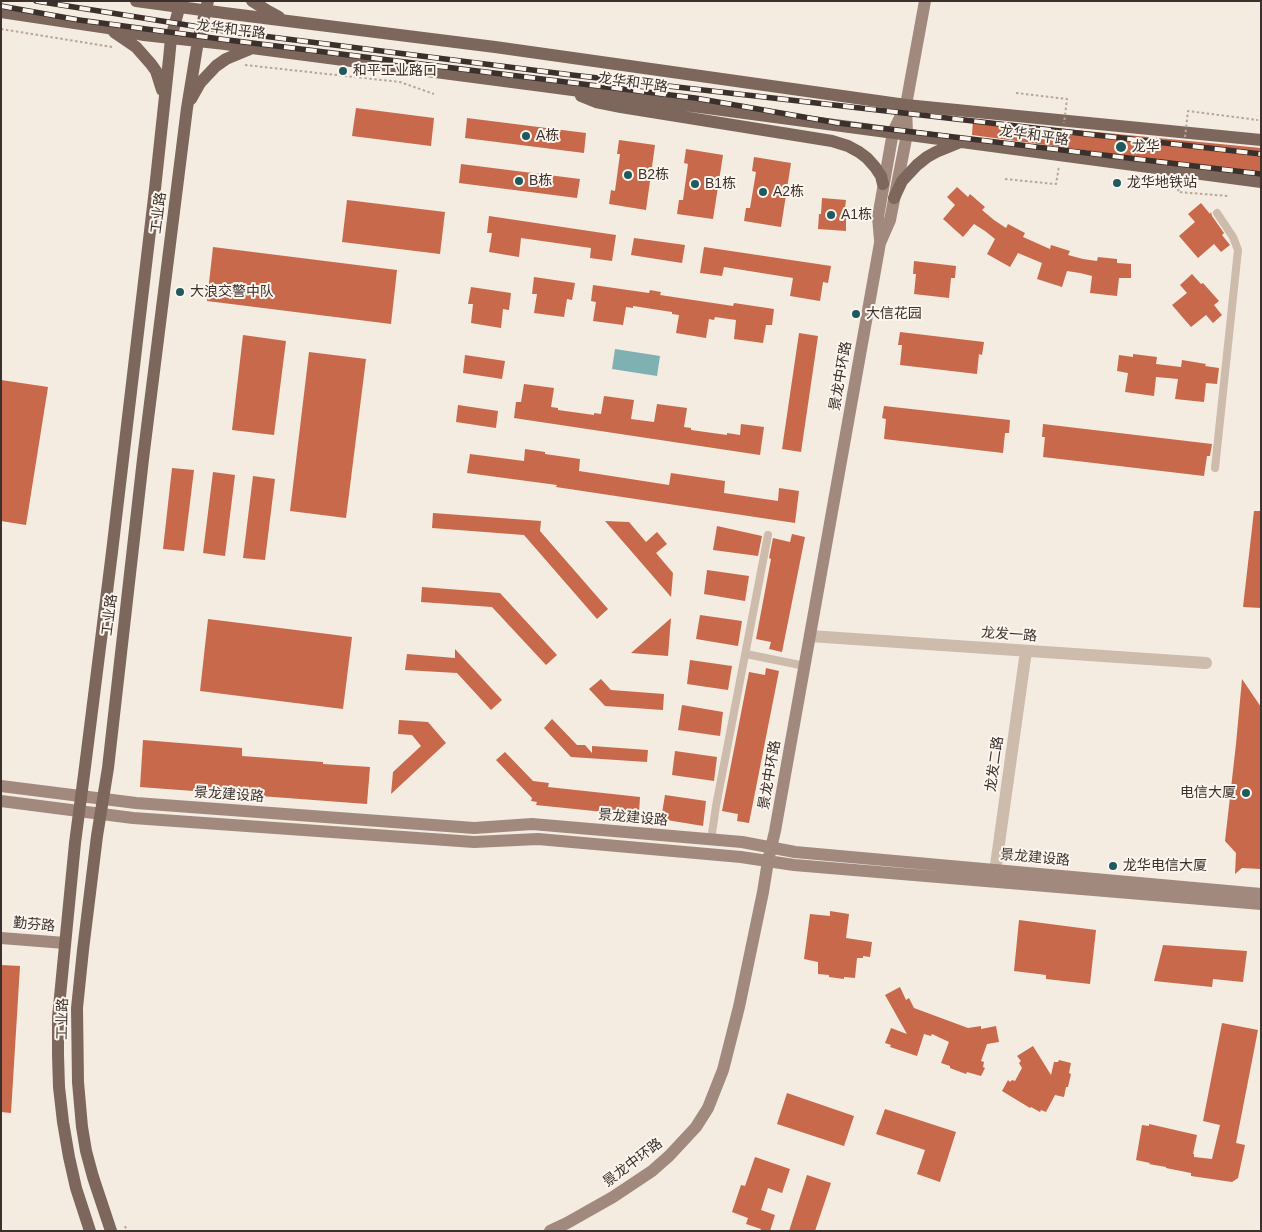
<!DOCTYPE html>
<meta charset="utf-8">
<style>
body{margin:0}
#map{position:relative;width:1262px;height:1232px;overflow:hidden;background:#f4ebe1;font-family:Helvetica,sans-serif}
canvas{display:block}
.frame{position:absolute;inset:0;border:2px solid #3b302b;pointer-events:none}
</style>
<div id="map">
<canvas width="1262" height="1232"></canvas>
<div class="frame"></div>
</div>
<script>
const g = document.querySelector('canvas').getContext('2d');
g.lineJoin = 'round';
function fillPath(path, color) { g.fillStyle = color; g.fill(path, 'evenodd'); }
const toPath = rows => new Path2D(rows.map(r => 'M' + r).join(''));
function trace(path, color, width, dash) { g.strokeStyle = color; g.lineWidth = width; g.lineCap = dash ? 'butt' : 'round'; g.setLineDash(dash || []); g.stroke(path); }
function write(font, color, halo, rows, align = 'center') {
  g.font = font + ' Helvetica,"Noto Sans SC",sans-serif'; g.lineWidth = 4; g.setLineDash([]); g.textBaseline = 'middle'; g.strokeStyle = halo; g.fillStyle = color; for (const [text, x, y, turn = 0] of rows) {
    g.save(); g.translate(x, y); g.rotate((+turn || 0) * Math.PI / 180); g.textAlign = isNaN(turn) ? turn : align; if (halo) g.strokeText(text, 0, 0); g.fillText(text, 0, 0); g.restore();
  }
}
const water = toPath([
 [615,349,660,356,657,376,612,369]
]);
const building = toPath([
 [356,108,434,118,431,146,352,136],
 [467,118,586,133,584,153,465,138],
 [973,120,1261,148,1261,174,972,135],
 [619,140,655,145,646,210,609,204,611,190,615,191,620,154,617,154],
 [686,149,723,155,713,219,677,214,679,200,683,200,688,164,684,163],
 [754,157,791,163,781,227,744,221,746,208,750,208,756,172,752,171],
 [461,164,580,179,577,198,459,183],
 [957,187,968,197,970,194,985,207,982,210,994,220,1006,228,1008,224,1025,233,1023,237,1050,249,1051,245,1070,251,1068,255,1083,259,1097,261,1098,257,1117,259,1117,263,1131,264,1131,278,1119,278,1117,296,1090,293,1092,276,1080,273,1067,271,1062,287,1037,279,1042,263,1018,253,1010,267,987,254,995,239,985,231,974,224,963,237,943,219,955,205,947,197],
 [822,198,846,200,844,216,846,216,846,231,818,229,819,214,821,214],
 [347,200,445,212,440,254,342,242],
 [1201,203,1210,214,1211,212,1212,216,1224,233,1222,235,1230,245,1221,252,1214,244,1198,258,1179,236,1195,222,1188,214],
 [489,216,616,235,612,261,590,258,591,248,521,238,519,257,489,252,492,233,487,233],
 [634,238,685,245,682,263,631,255],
 [213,247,397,270,391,324,207,301],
 [704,247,831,266,828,283,823,282,820,301,790,296,793,278,724,267,722,276,700,273],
 [914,261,956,266,955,278,951,278,949,298,914,294,916,274,913,274],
 [1192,274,1201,284,1203,283,1219,301,1214,305,1222,315,1213,323,1206,315,1191,327,1172,305,1187,293,1180,285],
 [534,277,575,283,572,300,567,299,564,317,534,313,537,294,532,294],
 [593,285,649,293,650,290,661,292,660,295,733,306,734,303,774,309,772,325,766,325,763,343,734,339,736,320,715,317,714,320,709,319,706,338,676,333,679,315,672,314,672,312,633,306,633,308,626,307,623,325,593,321,596,302,591,301],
 [471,287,511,293,509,310,503,309,501,328,471,323,473,304,468,304],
 [900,332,984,342,982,355,979,354,977,374,900,365,902,345,898,345],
 [799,333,818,336,801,452,782,449],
 [243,335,286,341,274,435,232,430],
 [309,352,366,359,346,518,290,511],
 [1133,354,1157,357,1156,364,1181,367,1182,360,1206,364,1205,366,1219,368,1217,384,1206,383,1204,402,1175,399,1178,379,1156,377,1154,396,1125,392,1128,373,1117,371,1119,355,1133,357],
 [465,355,505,361,502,379,463,373],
 [1,380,48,387,26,525,1,521],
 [524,384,554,388,551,407,558,408,558,410,594,415,594,413,601,414,604,396,634,400,631,419,654,422,657,404,687,408,684,427,691,428,691,430,727,435,727,433,740,435,741,424,764,427,760,455,514,418,516,402,521,402],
 [458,405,498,411,496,428,456,422],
 [884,406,1010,420,1009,433,1005,433,1003,453,884,439,886,419,882,418],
 [1043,424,1212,444,1210,456,1207,456,1204,476,1043,457,1045,437,1042,437],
 [525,449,545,452,545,454,580,459,579,471,669,485,671,473,725,481,724,493,778,501,779,488,799,491,795,523,556,487,557,485,467,473,470,454,524,461],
 [172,468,194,470,184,551,163,549],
 [213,472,235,475,225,556,203,553],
 [253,476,275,479,265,560,243,558],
 [1254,511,1261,511,1261,608,1243,607],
 [433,513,541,521,540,531,608,609,597,619,524,535,432,528],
 [605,521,629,522,646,542,657,532,667,544,656,553,673,573,671,597],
 [717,526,762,536,758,556,713,550],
 [792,534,805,537,782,652,769,649,771,642,756,639,771,559,769,558,773,538,790,542],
 [707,570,749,576,745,601,704,594],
 [422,587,500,593,557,655,546,665,492,607,421,602],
 [700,615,742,621,738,646,696,639],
 [671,618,668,656,631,653,670,619],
 [208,619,352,637,343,709,200,691],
 [455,649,502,700,491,710,457,673,405,670,407,654,455,658],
 [690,660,732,666,728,690,687,684],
 [766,668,779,671,749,823,737,821,738,814,722,811,749,672,765,675],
 [601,679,611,690,664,694,663,710,605,706,589,689],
 [1242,679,1261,707,1261,869,1242,868,1235,874,1236,853,1225,841,1236,744],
 [682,705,723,712,720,736,678,730],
 [552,719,577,745,585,745,592,753,592,746,648,750,647,762,571,757,544,728],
 [399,720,428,722,446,743,391,794,393,772,421,746,412,735,398,734],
 [143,740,242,748,242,756,323,762,323,764,370,767,367,804,140,787],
 [675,751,717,757,714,781,672,775],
 [505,752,533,781,549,783,548,787,640,797,639,813,634,812,633,815,536,805,537,802,531,801,532,798,496,760],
 [665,795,706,801,703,826,661,819],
 [830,911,849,914,846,938,872,942,870,957,863,956,863,958,857,958,855,978,844,977,844,979,829,977,829,975,818,974,818,962,804,959,810,914,830,916],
 [1019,920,1096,930,1090,984,1046,979,1046,975,1014,971],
 [1163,945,1247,951,1243,982,1213,979,1212,987,1154,981],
 [1,965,20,966,11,1113,1,1112],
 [900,987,906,1000,909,998,914,1008,968,1028,981,1026,981,1029,996,1026,999,1042,987,1044,981,1061,984,1062,983,1067,985,1068,981,1076,967,1072,966,1074,950,1068,950,1066,941,1063,949,1042,932,1034,931,1036,924,1034,917,1056,890,1047,891,1045,885,1043,891,1028,907,1034,885,995],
 [1222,1023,1258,1030,1236,1143,1245,1145,1238,1178,1232,1182,1191,1176,1191,1173,1166,1168,1166,1167,1149,1164,1150,1163,1136,1160,1142,1125,1149,1126,1149,1124,1197,1135,1193,1154,1194,1154,1194,1157,1212,1159,1220,1125,1203,1121],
 [1033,1046,1051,1075,1054,1062,1058,1062,1059,1060,1071,1063,1069,1073,1071,1074,1068,1087,1066,1087,1064,1097,1055,1095,1046,1112,1041,1110,1040,1112,1031,1107,1030,1108,1002,1091,1008,1080,1010,1082,1012,1080,1015,1081,1022,1068,1019,1063,1021,1061,1017,1056],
 [787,1093,854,1116,844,1146,777,1124],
 [885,1109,956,1132,940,1182,917,1174,925,1150,876,1134],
 [755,1157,790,1169,782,1193,768,1188,761,1210,775,1215,770,1231,760,1231,761,1229,746,1224,748,1218,732,1212,741,1185,745,1186],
 [807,1175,831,1183,815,1231,789,1231]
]);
const path = toPath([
 [1,29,112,47],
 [245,65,400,82,434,94],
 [1005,179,1056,184,1059,166],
 [1179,184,1178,192,1228,196],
 [125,1226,127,1231]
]);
const lane = toPath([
 [1215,468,1238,250,1233,237,1217,213],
 [746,654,805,666],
 [711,840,716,806,768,535]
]);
const street = toPath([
 [810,636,1206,663],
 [994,879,1026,651]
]);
const secondary = toPath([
 [880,240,878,217,893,132,905,107],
 [1,786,136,803,474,828,532,824,742,842,795,852,1261,894],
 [1,801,133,818,474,842,538,839,741,857,794,865,1261,904],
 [1,938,65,943],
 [550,1231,567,1223,613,1197,652,1171,669,1156,696,1127,708,1108,723,1070,739,1007,763,892,768,861,775,831,880,243,890,220,907,134,906,105,925,1]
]);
const primary = toPath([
 [136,1,224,13,495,47,906,105,1261,140],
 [252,1,268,11,279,17],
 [1,12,108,28,144,35,225,44,252,48,550,87,1261,182],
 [114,32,136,47,151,64,156,71,162,90],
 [581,96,596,102,621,107,832,141,848,146,859,152,867,158,875,167,881,176,883,184],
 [191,99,200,83,216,66,226,59,250,49],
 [894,198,902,181,917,165,927,157,936,152,958,143],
 [90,1231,76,1188,69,1157,63,1122,59,1087,58,1055,58,1017,75,843,85,767,112,552,155,189,169,59,171,38,181,1],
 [111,1231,93,1177,86,1151,82,1127,78,1082,77,1008,83,950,97,836,108,768,143,459,187,108,198,41,208,1]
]);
const rail = toPath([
 [36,1,231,32,572,75,1261,154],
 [1,6,79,20,228,40,695,98,838,123,1261,174]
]);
const pathBridge = toPath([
 [1016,93,1067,99,1064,123],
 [1185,137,1188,111,1258,120]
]);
const markers = [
 [343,71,5,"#1f5a5e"],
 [526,136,5,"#1f5a5e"],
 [1121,147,6,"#1f5a5e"],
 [628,175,5,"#1f5a5e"],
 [519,181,5,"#1f5a5e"],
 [1117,183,5,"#1f5a5e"],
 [695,184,5,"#1f5a5e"],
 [763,192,5,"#1f5a5e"],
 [831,215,5,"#1f5a5e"],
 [180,292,5,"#1f5a5e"],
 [856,314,5,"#1f5a5e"],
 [1246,793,5,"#1f5a5e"],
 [1113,866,5,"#1f5a5e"]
];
const streetNames = [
 ["龙华和平路",231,30,7],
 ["龙华和平路",633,83,8],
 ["龙华和平路",1034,136,8],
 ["工业路",159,213,-83],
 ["景龙中环路",841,376,-80],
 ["工业路",110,615,-83],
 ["龙发一路",1009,635,4],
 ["龙发二路",995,764,-82],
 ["景龙中环路",770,775,-80],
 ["景龙建设路",229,795,4],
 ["景龙建设路",633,818,5],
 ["景龙建设路",1035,858,5],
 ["勤芬路",34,925,5],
 ["工业路",63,1019,-89],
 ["景龙中环路",633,1163,-37]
];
const poiNames = [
 ["和平工业路口",353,71],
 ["A栋",536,136],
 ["龙华",1132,147],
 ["B2栋",638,175],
 ["B栋",529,181],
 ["龙华地铁站",1127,183],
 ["B1栋",705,184],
 ["A2栋",773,192],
 ["A1栋",841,215],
 ["大浪交警中队",190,292],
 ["大信花园",866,314],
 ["电信大厦",1236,793,"right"],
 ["龙华电信大厦",1123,866]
];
fillPath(water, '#7fb0b2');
fillPath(building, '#c8694b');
trace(path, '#b9a596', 2, [2.5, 2.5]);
trace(lane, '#cdbbac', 8);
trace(street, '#cdbbac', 12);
trace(secondary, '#a18a7d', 12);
trace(primary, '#7d675c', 12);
trace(rail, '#3b302b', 5.5);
trace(rail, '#fbf5ee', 4, [11]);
trace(pathBridge, '#b9a596', 2, [2.5, 2.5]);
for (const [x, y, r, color] of markers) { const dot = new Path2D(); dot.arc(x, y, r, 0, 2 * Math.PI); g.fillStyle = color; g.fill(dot); trace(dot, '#fbf5ee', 2); }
write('14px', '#3b302b', '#fbf5ee', streetNames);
write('14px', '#3b302b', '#fbf5ee', poiNames, 'left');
</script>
